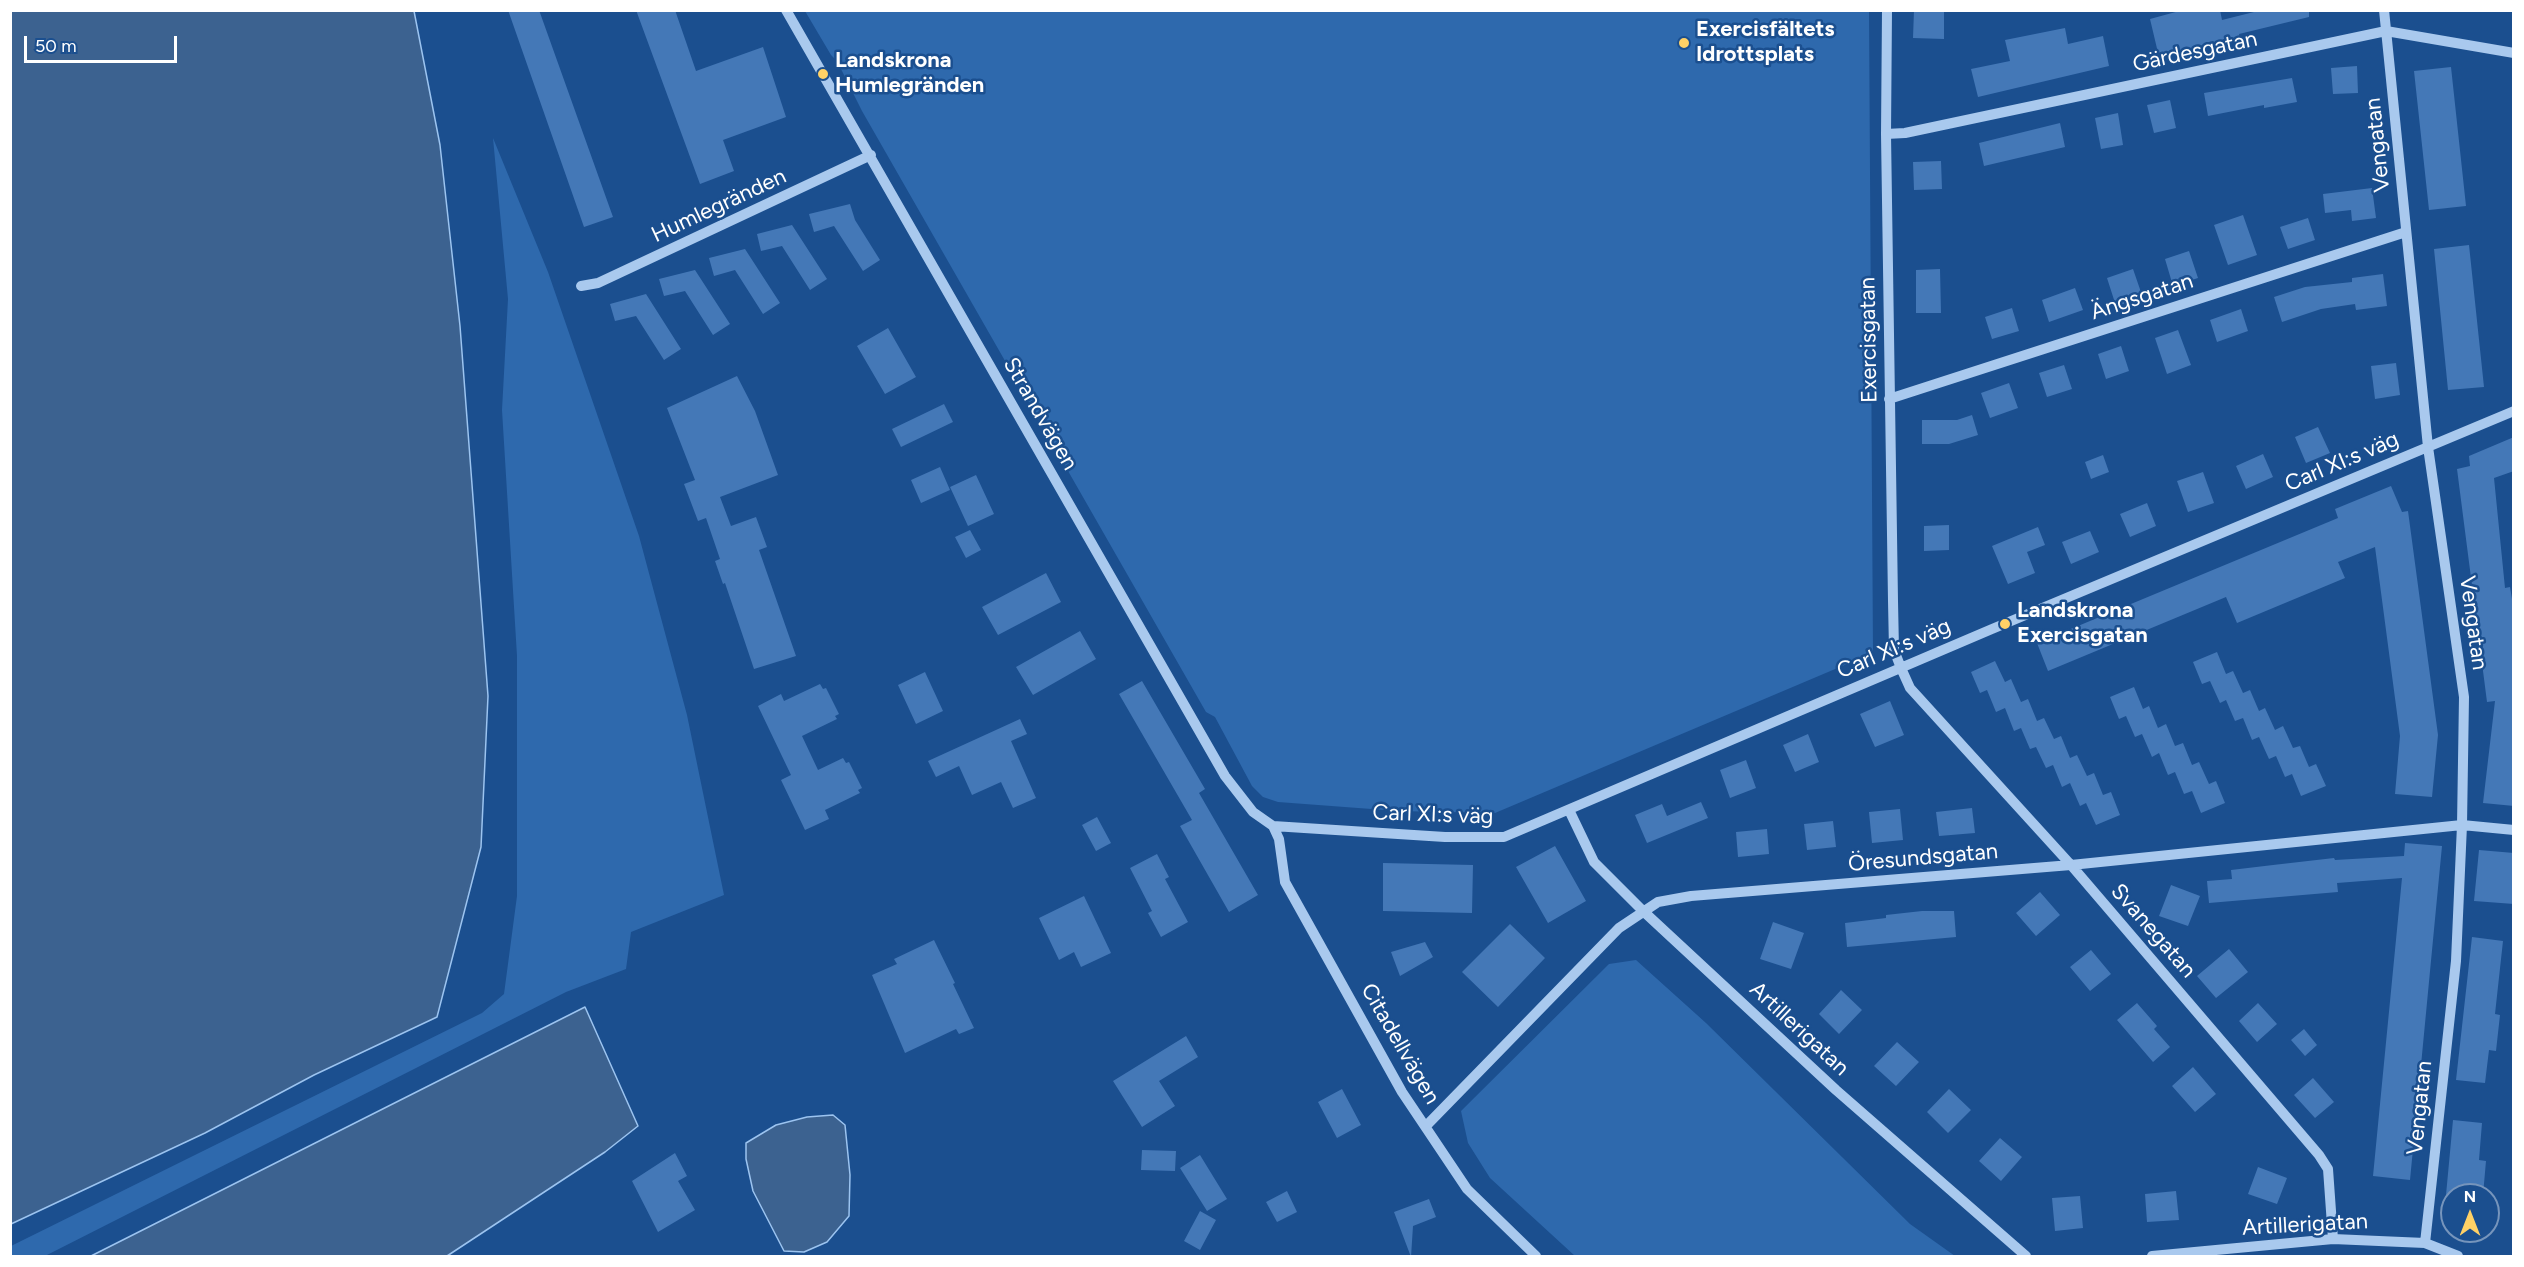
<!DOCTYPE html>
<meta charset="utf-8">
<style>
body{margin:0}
#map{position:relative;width:2524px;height:1267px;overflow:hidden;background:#1b4f8f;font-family:Figtree,sans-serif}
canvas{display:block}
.frame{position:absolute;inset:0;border:12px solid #fff;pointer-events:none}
.north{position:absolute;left:2440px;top:1183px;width:60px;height:60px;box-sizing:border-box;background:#1b4f8f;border:2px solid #7695bc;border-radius:50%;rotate:0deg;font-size:16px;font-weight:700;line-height:24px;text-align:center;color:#fff}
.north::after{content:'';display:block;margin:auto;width:21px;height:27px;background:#ffd166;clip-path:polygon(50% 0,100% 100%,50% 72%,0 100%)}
.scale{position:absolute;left:24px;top:36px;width:153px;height:27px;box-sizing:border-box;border:3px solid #fff;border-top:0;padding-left:8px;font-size:18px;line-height:21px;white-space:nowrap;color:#fff;-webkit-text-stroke:4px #1b4f8f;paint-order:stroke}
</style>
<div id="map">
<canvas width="2524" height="1267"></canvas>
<div class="frame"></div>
<div class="north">N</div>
<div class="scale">50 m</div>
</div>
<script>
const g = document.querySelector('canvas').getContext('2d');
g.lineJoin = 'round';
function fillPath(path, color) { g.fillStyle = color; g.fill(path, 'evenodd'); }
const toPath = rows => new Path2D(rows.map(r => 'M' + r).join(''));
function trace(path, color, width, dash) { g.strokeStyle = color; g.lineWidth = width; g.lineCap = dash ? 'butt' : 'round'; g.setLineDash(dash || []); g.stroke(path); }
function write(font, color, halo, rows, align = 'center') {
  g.font = font + ' Figtree,sans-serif'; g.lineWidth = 5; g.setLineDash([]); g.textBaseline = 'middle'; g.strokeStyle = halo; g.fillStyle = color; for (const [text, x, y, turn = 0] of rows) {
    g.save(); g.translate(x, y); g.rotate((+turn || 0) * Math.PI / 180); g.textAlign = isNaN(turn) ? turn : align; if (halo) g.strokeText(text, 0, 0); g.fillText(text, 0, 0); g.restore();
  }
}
const green = toPath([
 [805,11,1869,11,1873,653,1495,813,1398,811,1278,802,1263,797,1252,786,1215,717,1206,712,862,111,837,61,831,55],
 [493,138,548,272,639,536,687,715,724,895,631,932,626,969,566,992,45,1256,11,1256,11,1246,482,1013,504,994,517,896,517,656,502,410,508,299],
 [1636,960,1706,1023,1910,1224,1955,1256,1575,1256,1490,1178,1468,1143,1461,1111,1609,964]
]);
const water = toPath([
 [10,11,414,11,440,145,460,326,488,696,481,847,437,1017,314,1075,205,1133,11,1224,10,11],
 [585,1007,638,1126,605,1152,447,1256,91,1256,585,1007],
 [833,1115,845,1125,850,1175,849,1216,827,1242,804,1252,784,1251,753,1191,746,1159,746,1143,776,1125,807,1117,833,1115]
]);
const building = toPath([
 [508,10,539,10,613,217,584,227],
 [636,10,675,10,696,71,763,47,786,117,723,140,734,171,700,184],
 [1914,10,1944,10,1944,39,1913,38],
 [2183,10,2220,10,2222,20,2262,10,2309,10,2309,17,2239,34,2240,38,2159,57,2150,19],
 [2065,28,2068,44,2103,36,2109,66,1978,97,1971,69,2010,61,2005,40],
 [2357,66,2358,93,2333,94,2331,68],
 [2451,67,2466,206,2429,210,2414,71],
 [2292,78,2297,102,2264,108,2264,105,2208,116,2204,93],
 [2170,100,2176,128,2154,133,2147,105],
 [2118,113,2123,145,2101,149,2095,118],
 [2060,123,2065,147,1984,166,1979,143],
 [1941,161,1942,189,1914,190,1913,162],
 [2372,188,2376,218,2352,221,2351,210,2325,213,2323,194],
 [850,204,855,220,880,260,863,271,834,226,814,232,809,214],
 [2243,215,2257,255,2228,265,2214,225],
 [2308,218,2315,240,2288,249,2280,227],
 [792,225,827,279,810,290,782,246,761,251,757,234],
 [2469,245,2484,387,2448,390,2434,249],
 [745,249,780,303,763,314,735,270,714,276,709,258],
 [2189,251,2198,278,2173,286,2165,259],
 [1940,269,1941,313,1916,313,1916,270],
 [2133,269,2143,298,2116,306,2107,278],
 [695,270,730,324,713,335,685,291,664,296,659,279],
 [2383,274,2387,306,2356,310,2355,304,2321,309,2282,322,2274,297,2305,287,2352,282,2352,278],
 [2075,288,2083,310,2049,322,2042,300],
 [646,294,681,349,664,360,636,316,615,321,610,304],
 [2012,308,2019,331,1992,339,1985,317],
 [2241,309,2248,331,2217,342,2210,320],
 [888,328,916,377,885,394,857,346],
 [2178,330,2191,365,2167,374,2155,338],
 [2121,346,2129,371,2106,379,2098,354],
 [2396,363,2400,395,2375,399,2371,366],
 [2064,365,2072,389,2047,397,2039,373],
 [737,376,755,411,778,475,720,497,731,526,756,517,767,547,759,550,796,656,754,669,725,583,723,584,715,561,720,559,706,518,698,521,684,484,695,480,667,408],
 [2009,383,2018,408,1990,418,1981,393],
 [944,404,953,422,901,447,892,429],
 [1972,415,1978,435,1949,444,1922,444,1922,420,1957,420],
 [2318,427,2330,453,2306,463,2295,437],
 [2514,437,2514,471,2494,478,2505,588,2510,587,2514,611,2514,806,2483,803,2495,701,2487,702,2457,469,2470,466,2469,456],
 [2263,454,2273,477,2246,489,2236,466],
 [2103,455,2109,472,2091,479,2085,462],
 [940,467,950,490,921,503,911,480],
 [2203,472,2214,503,2188,512,2177,481],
 [976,475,994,514,968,526,950,487],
 [2391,486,2402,512,2408,511,2438,735,2432,797,2395,794,2400,736,2375,547,2338,562,2345,578,2237,623,2226,597,2048,671,2037,643,2338,518,2335,509],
 [2147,503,2156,526,2130,537,2120,514],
 [1949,525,1949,550,1924,551,1924,526],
 [2038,527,2045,545,2027,552,2035,573,2008,584,1992,546],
 [970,530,981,550,966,558,955,537],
 [2090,531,2099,552,2071,564,2062,542],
 [1046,573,1061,602,998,635,982,607],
 [1080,631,1096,659,1033,695,1016,667],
 [2217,652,2226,674,2233,671,2243,693,2250,690,2259,711,2265,708,2275,730,2283,726,2293,748,2300,746,2309,767,2316,764,2326,786,2301,796,2292,774,2285,777,2276,756,2269,759,2259,737,2252,740,2243,718,2235,721,2226,700,2220,703,2210,681,2202,684,2193,662],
 [1995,661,2005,682,2011,679,2021,702,2028,699,2037,721,2044,718,2054,739,2061,736,2070,758,2077,755,2087,776,2094,773,2103,795,2111,792,2120,815,2096,825,2086,803,2080,806,2070,783,2062,787,2053,765,2046,768,2036,747,2030,749,2021,728,2014,731,2005,708,1996,712,1987,690,1980,693,1971,672],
 [925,672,943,711,916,724,898,685],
 [1142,681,1205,789,1199,793,1258,895,1229,912,1180,826,1192,820,1119,694],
 [820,684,823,689,826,688,839,714,835,716,837,719,802,736,818,770,843,758,846,763,849,762,862,788,858,790,860,793,825,810,829,819,805,830,781,780,791,775,758,706,781,694,784,701],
 [2134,687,2143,709,2149,706,2158,728,2166,724,2175,746,2183,743,2192,765,2199,762,2209,784,2216,781,2225,803,2201,813,2192,791,2184,794,2175,772,2168,775,2159,753,2152,757,2142,734,2135,737,2126,716,2119,719,2110,697],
 [1890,701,1904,735,1875,747,1860,714],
 [1020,719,1027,734,1011,741,1036,798,1013,808,1001,782,972,795,959,766,936,777,928,761],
 [1808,734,1819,762,1795,772,1783,745],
 [1746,760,1756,788,1730,798,1720,770],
 [1701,802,1708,818,1647,843,1635,815,1662,804,1667,816],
 [1972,808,1975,833,1939,836,1936,812],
 [1900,809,1903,840,1872,843,1869,812],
 [1097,817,1111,843,1096,851,1082,825],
 [1833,821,1836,847,1807,850,1804,824],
 [1767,829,1769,854,1738,857,1736,832],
 [2405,843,2442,846,2410,1180,2373,1176,2402,878,2337,883,2338,892,2209,903,2207,881,2232,879,2231,870,2273,865,2334,858,2335,860,2404,856],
 [1555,846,1586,901,1548,923,1516,867],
 [2479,850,2514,853,2514,904,2474,901],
 [1157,854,1169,877,1165,879,1188,922,1161,937,1148,913,1152,911,1130,868],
 [1383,863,1473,865,1472,913,1383,911],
 [2171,885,2200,896,2188,926,2159,916],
 [2040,892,2060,915,2036,936,2016,913],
 [1084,896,1111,953,1081,967,1074,952,1059,960,1039,918],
 [1922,911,1954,911,1956,937,1847,947,1845,923,1886,918,1886,915],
 [1773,922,1804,933,1791,969,1760,959],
 [1510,924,1545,958,1498,1007,1462,972],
 [2472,937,2503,941,2495,1014,2500,1015,2496,1051,2489,1050,2485,1083,2456,1080],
 [934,940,955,983,953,984,974,1028,959,1034,956,1029,905,1053,872,975,897,964,894,959],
 [1425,942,1433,957,1400,976,1391,952],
 [2229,949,2248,972,2216,998,2197,976],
 [2091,950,2111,974,2090,991,2070,967],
 [1841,990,1862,1010,1839,1034,1819,1014],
 [2137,1003,2157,1026,2154,1029,2170,1047,2153,1062,2117,1020],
 [2258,1003,2277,1024,2257,1042,2239,1021],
 [2304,1029,2317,1045,2305,1056,2291,1040],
 [1186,1036,1198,1057,1159,1081,1175,1106,1142,1127,1113,1081],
 [1897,1042,1919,1062,1896,1086,1874,1066],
 [2193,1067,2216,1094,2195,1112,2172,1086],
 [2313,1078,2334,1102,2315,1118,2294,1095],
 [1342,1089,1361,1125,1337,1138,1318,1102],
 [1949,1089,1971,1110,1948,1133,1927,1112],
 [2453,1120,2482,1123,2479,1160,2486,1161,2483,1195,2446,1195],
 [2000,1138,2022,1157,2001,1181,1979,1161],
 [1142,1150,1176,1151,1175,1171,1141,1170],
 [675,1153,687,1176,678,1181,695,1210,658,1232,632,1181],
 [1200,1155,1227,1199,1207,1211,1180,1168],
 [2258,1167,2287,1178,2277,1204,2248,1194],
 [1287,1191,1297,1212,1277,1222,1266,1202],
 [2176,1191,2179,1220,2147,1222,2145,1194],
 [2080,1196,2083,1228,2055,1231,2052,1198],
 [1429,1199,1436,1217,1413,1226,1411,1257,1394,1212],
 [1200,1211,1216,1220,1200,1250,1184,1241]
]);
const minor = toPath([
 [786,10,1225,776,1253,812,1273,826,1445,837,1504,837,1992,629,2514,411],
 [1887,10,1886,134,1893,601,1894,650,1901,668,1910,688,2071,865,2319,1155,2328,1169,2333,1239],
 [2384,10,2428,447,2464,697,2462,825,2456,961,2425,1243],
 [1886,134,1905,133,2386,31,2514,53],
 [581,286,598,283,871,155],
 [1889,399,2406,232],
 [1569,810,1594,862,1642,910,1836,1090,2026,1256],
 [1273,826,1279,839,1285,882,1402,1092,1467,1189,1536,1256],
 [1426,1126,1619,928,1658,902,1691,896,2071,865,2462,825,2514,830],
 [2152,1256,2333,1239,2425,1243,2458,1256]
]);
const markers = [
 [1684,43,6,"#ffd166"],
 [823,74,6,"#ffd166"],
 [2005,624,6,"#ffd166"]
];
const poiNames = [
 ["Exercisfältets",1696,30],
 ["Idrottsplats",1696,55],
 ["Landskrona",835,61],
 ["Humlegränden",835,86],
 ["Landskrona",2017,611],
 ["Exercisgatan",2017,636]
];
const streetNames = [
 ["Gärdesgatan",2195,52,-12],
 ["Vengatan",2378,145,-96],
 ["Humlegränden",719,206,-25],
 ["Ängsgatan",2142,297,-18],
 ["Exercisgatan",1869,340,-91],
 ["Strandvägen",1040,414,60],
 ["Carl XI:s väg",2342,462,-23],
 ["Vengatan",2473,623,82],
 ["Carl XI:s väg",1894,649,-23],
 ["Carl XI:s väg",1433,815,2],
 ["Öresundsgatan",1923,858,-5],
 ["Svanegatan",2153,931,49],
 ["Artillerigatan",1799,1029,43],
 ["Citadellvägen",1400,1044,60],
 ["Vengatan",2420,1108,-84],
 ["Artillerigatan",2305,1225,-3]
];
fillPath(green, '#2e69ad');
fillPath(water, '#3c6290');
trace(water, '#9cc4f0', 1.5);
fillPath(building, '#4478b7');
trace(minor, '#a9c9ee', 10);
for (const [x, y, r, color] of markers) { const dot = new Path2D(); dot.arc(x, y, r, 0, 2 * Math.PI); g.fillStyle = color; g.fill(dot); trace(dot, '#1b4f8f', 2); }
write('bold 22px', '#fff', '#1b4f8f', poiNames, 'left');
write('22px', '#fff', '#1b4f8f', streetNames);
</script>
